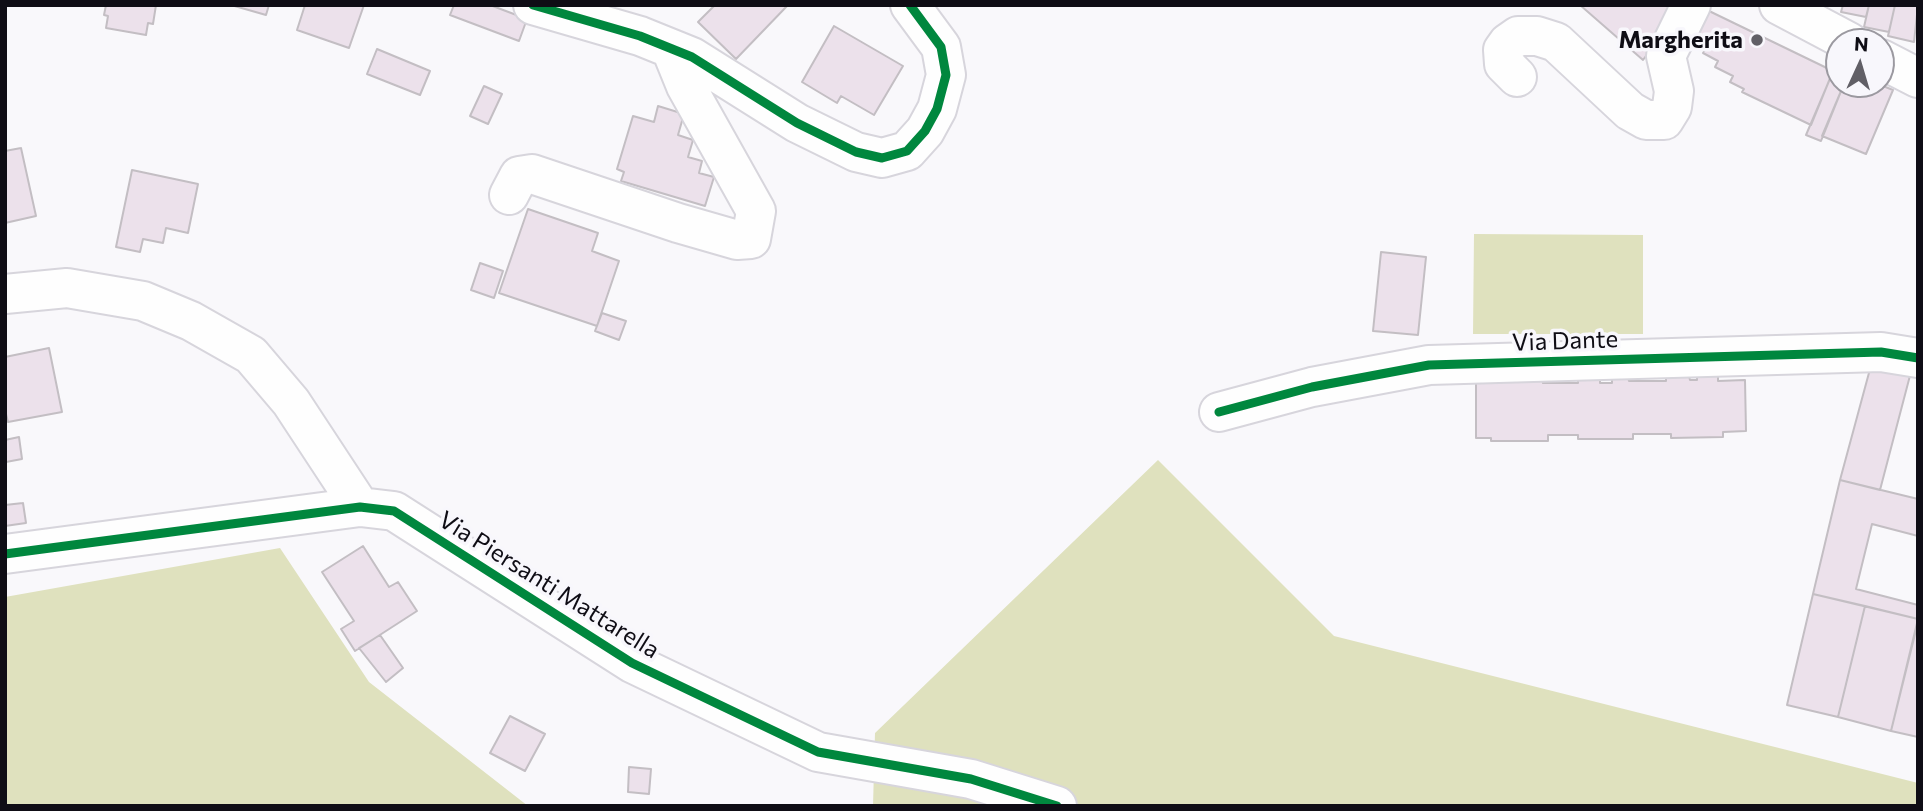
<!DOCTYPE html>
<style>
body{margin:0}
#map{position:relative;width:1923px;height:811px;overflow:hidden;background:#f9f8fb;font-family:Commissioner,sans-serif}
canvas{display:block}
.frame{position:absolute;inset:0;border:7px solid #0f0d15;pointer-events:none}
.north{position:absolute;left:1825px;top:28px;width:70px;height:70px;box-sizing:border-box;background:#f8f7fc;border:2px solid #9b99a0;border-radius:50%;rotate:4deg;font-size:19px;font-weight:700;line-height:28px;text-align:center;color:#0f0d15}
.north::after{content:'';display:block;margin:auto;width:24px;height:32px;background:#615f66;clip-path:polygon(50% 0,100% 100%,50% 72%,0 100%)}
</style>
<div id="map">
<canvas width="1923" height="811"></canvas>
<div class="frame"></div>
<div class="north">N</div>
</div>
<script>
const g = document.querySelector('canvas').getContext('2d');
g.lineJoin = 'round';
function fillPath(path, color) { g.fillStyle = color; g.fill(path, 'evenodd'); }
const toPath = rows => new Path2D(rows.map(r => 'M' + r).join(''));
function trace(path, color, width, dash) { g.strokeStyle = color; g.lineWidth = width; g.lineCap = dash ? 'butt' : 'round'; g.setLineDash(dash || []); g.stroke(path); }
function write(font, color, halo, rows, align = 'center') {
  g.font = font + ' Commissioner,sans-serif'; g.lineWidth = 7; g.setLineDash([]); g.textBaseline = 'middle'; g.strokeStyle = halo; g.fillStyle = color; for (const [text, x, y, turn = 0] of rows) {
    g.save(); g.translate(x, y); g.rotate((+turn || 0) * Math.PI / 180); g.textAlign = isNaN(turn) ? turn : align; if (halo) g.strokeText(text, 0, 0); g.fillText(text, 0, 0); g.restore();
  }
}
const green = toPath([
 [1474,234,1643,235,1643,334,1473,334],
 [1158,460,1334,636,1918,783,1918,806,873,806,875,733],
 [280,548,369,682,528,806,5,806,5,597]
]);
const building = toPath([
 [106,5,156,5,153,24,148,23,146,35,106,28,108,16,104,15,106,5],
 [231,5,269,5,266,15,231,5],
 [305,5,364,5,349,48,297,30,305,5],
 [454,5,490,5,527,19,519,41,450,15,454,5],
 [715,5,788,5,736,59,698,22,715,5],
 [1580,5,1683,5,1643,60,1580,5],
 [1843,5,1869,5,1866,17,1841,12,1843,5],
 [1869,5,1895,5,1889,32,1864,27,1869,5],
 [1895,5,1918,5,1914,42,1888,36,1895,5],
 [1707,10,1833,71,1811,125,1742,92,1744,89,1730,82,1733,76,1715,67,1718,61,1703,53,1705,50,1691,43,1707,10],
 [834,26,903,66,874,115,841,96,837,103,802,82,834,26],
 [377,49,430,71,420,95,367,74,377,49],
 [1835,67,1839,69,1839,84,1844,84,1821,141,1806,135,1835,67],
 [1844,84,1878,84,1893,90,1866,154,1822,136,1844,84],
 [484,86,502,94,488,124,470,116,484,86],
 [658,106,684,114,678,135,693,140,688,157,702,161,699,173,714,177,705,206,621,181,624,172,617,169,633,116,654,122,658,106],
 [21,148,36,216,5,223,5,151,21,148],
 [132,170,198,184,188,233,166,228,163,243,143,239,140,252,116,247,132,170],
 [528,209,598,233,592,251,619,261,597,326,499,293,528,209],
 [1381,252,1426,257,1418,335,1373,331,1381,252],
 [480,263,503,271,494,298,471,290,480,263],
 [602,313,626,321,619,340,595,331,602,313],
 [49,348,62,412,8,422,5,410,5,357,49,348],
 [1873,358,1912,368,1880,490,1840,480,1873,358],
 [1697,375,1718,375,1718,381,1745,380,1746,431,1723,432,1723,437,1671,438,1671,434,1633,434,1633,439,1578,439,1578,435,1548,435,1548,441,1491,441,1491,438,1476,438,1476,383,1491,383,1491,377,1542,376,1543,383,1578,383,1578,378,1600,378,1600,383,1612,383,1612,377,1628,377,1629,381,1666,381,1666,376,1689,376,1690,380,1697,380,1697,375],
 [19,437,22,459,6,462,5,440,19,437],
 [1840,480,1918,499,1918,536,1872,524,1856,589,1918,605,1918,619,1813,594,1840,480],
 [23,503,26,523,5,526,5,505,23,503],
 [363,546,389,587,398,582,417,611,355,651,341,629,354,621,322,572,363,546],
 [1813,594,1865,606,1838,717,1787,705,1813,594],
 [1865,606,1918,619,1891,731,1838,717,1865,606],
 [1918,622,1918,737,1891,731,1918,622],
 [380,635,403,668,386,682,359,648,380,635],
 [510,716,545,734,525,771,490,753,510,716],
 [629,767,651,769,649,794,628,792,629,767]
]);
const minor = toPath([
 [533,5,640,36,692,57,797,123,856,152,882,158,907,151,925,131,937,109,946,75,941,47,910,5],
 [1779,5,1849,42],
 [1881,59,1918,78],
 [1517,77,1504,64,1503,50,1508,43,1518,36,1537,36,1556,42,1630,111,1646,120,1664,120,1672,107,1674,91,1666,56,1691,5],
 [509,195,519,176,532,174,678,223,737,240,751,239,756,211,686,86,671,49],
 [5,294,67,288,143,301,191,321,251,355,291,402,360,507],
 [1219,412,1312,387,1429,365,1881,352,1918,358],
 [5,554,360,507,394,511,632,663,818,752,971,779,1057,806]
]);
const cycleway = toPath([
 [533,5,640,36,692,57,797,123,856,152,882,158,907,151,925,131,937,109,946,75,941,47,910,5],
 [1219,412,1312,387,1429,365,1881,352,1918,358],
 [5,554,360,507,394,511,632,663,818,752,971,779,1057,806]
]);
const markers = [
 [1757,40,7,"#615f66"]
];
const poiNames = [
 ["Margherita",1743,40]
];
const streetNames = [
 ["Via Dante",1565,341,-2],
 ["Via Piersanti Mattarella",549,585,32]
];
fillPath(green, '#dfe1be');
fillPath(building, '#ece1eb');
trace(building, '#c3bec3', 2);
trace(minor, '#d7d5dc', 42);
trace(minor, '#fefefe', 38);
trace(cycleway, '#00873e', 9);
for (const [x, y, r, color] of markers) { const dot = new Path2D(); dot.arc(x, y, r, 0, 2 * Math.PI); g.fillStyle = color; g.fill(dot); trace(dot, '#f8f7fc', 2.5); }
write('bold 24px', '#0f0d15', '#f8f7fc', poiNames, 'right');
write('24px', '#0f0d15', '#f8f7fc', streetNames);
</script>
